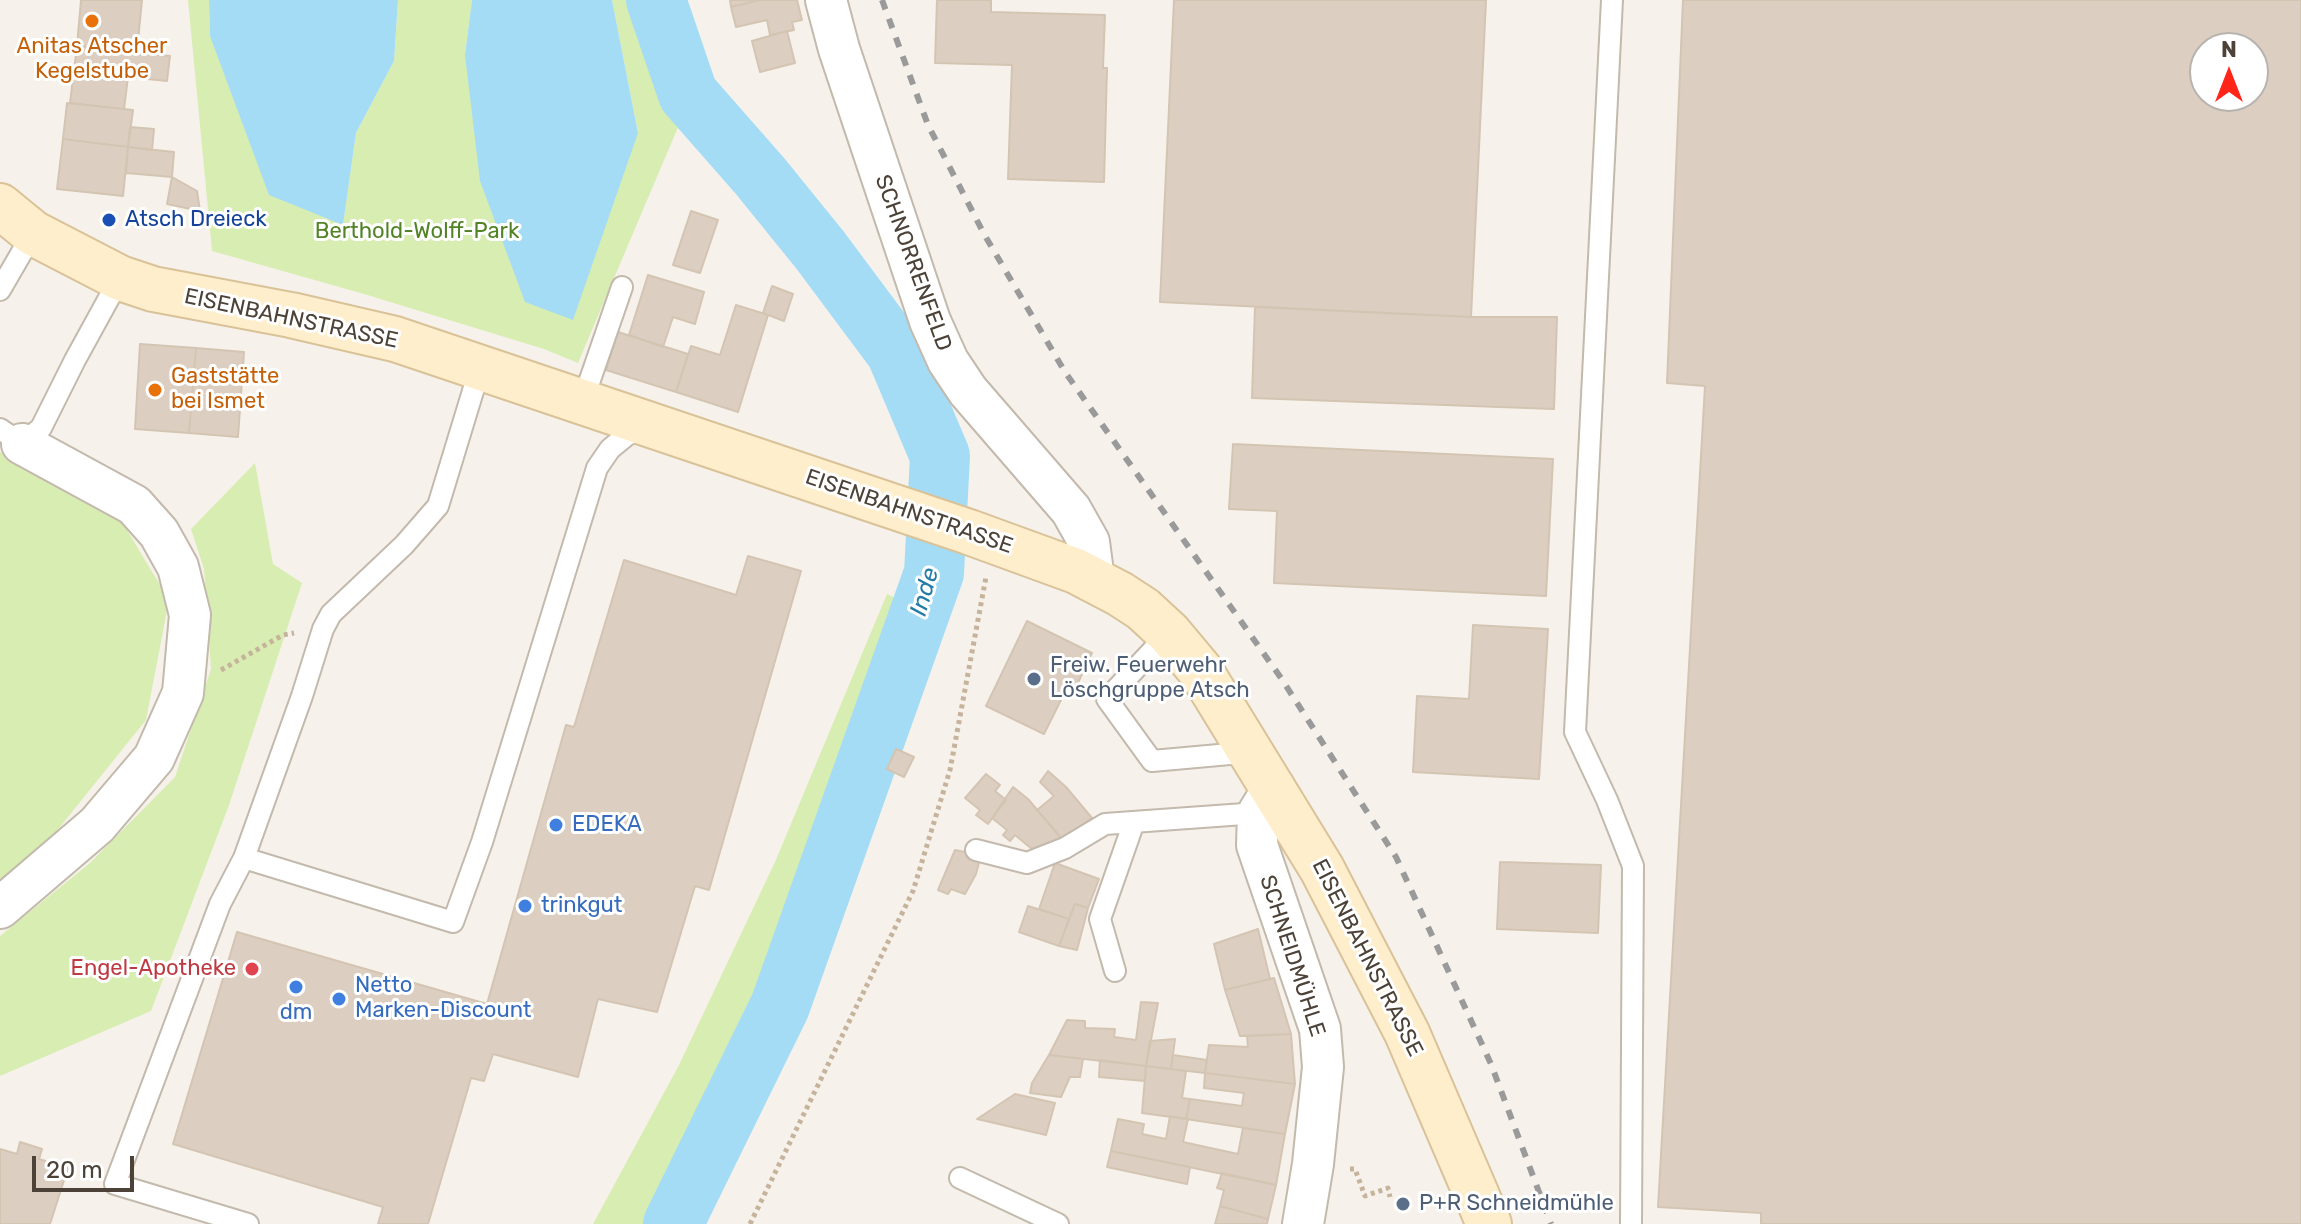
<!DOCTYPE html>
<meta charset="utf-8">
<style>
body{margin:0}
#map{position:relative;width:2301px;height:1224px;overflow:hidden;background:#f6f2eb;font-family:Rubik,sans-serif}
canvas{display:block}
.north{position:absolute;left:2189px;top:32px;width:80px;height:80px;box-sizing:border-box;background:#fff;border:2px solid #b7b3af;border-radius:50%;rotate:0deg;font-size:22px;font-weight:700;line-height:32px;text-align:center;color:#4c4238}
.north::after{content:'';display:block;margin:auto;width:28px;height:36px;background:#ff2619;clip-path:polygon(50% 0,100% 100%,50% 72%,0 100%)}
.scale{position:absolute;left:32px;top:1156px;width:102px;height:36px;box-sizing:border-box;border:4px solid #4c4238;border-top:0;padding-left:10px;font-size:24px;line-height:28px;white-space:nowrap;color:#4c4238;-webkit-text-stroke:6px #fff;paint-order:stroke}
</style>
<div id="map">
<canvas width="2301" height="1224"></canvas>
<div class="north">N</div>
<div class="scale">20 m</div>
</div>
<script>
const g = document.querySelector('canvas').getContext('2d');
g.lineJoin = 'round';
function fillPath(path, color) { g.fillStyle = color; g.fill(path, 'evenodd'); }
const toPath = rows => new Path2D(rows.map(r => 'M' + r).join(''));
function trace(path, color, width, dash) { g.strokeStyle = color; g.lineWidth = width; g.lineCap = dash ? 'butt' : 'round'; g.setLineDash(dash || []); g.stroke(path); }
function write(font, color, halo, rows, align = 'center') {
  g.font = font + ' Rubik,sans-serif'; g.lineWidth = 6; g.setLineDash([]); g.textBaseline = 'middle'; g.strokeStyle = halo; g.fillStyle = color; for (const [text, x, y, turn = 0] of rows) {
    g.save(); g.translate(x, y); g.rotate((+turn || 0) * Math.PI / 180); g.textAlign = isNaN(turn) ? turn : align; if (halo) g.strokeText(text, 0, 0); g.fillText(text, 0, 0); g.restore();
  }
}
const green = toPath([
 [188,0,209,0,210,36,343,224,356,133,394,61,398,0,472,0,465,55,638,133,612,0,643,0,679,125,578,363,544,349,364,294,212,251],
 [0,452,106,495,169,600,146,720,27,868,0,886],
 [255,463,273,564,302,583,229,805,151,1011,0,1076,0,936,90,863,175,777,211,669,204,569,191,529],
 [887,594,935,616,888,726,783,1013,692,1224,593,1224,679,1065,775,862]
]);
const water = toPath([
 [209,0,398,0,394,61,356,133,343,225,269,195,210,36],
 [472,0,612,0,638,133,573,320,525,302,480,181,465,55]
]);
const river = toPath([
 [656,0,688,94,760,176,820,250,896,352,940,456,934,573,780,1006,673,1224]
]);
const building = toPath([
 [81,0,142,0,137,51,77,46,81,0],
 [730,0,760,0,731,7,730,0],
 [760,0,797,0,802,20,792,22,794,30,770,35,767,20,736,27,731,7,760,0],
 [937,0,991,0,991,12,1105,15,1103,68,1107,68,1104,182,1008,179,1012,65,935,63,937,0],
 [1174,0,1486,0,1471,317,1160,302,1174,0],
 [1683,0,2301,0,2301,1224,1761,1224,1761,1213,1658,1207,1705,386,1667,383,1683,0],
 [2205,48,2253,48,2253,96,2205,96,2205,48],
 [787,31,795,63,760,72,752,41,787,31],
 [77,46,170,56,167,81,128,77,124,109,70,103,77,46],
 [67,103,133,110,128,147,63,139,67,103],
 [130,127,154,129,152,150,128,147,130,127],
 [63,139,128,147,123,196,57,189,63,139],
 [128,147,174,152,172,177,126,173,128,147],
 [172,177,197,191,200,211,167,204,172,177],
 [691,211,718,220,700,273,673,265,691,211],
 [648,275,704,292,695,324,673,317,663,347,629,335,648,275],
 [772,286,793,294,784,321,763,313,772,286],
 [736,305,768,315,738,412,676,392,691,346,720,355,736,305],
 [1255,307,1471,317,1557,317,1554,409,1252,398,1255,307],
 [618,332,688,354,676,392,606,370,618,332],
 [140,344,196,348,189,433,135,429,140,344],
 [196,348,244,352,238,437,189,433,196,348],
 [1233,444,1553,459,1546,596,1274,583,1277,511,1229,509,1233,444],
 [748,556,801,571,709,890,695,886,657,1012,598,999,578,1077,493,1054,484,1081,471,1078,428,1224,378,1224,383,1207,173,1144,237,932,487,1004,566,725,574,727,624,560,736,595,748,556],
 [1027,621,1092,653,1075,689,1068,686,1044,734,986,706,1027,621],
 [1473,625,1548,629,1539,779,1413,772,1417,696,1469,699,1473,625],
 [896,749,914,757,904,777,887,769,896,749],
 [1048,771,1066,787,1092,818,1062,839,1037,810,1054,796,1040,782,1048,771],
 [986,774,1000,785,995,791,1006,800,988,824,976,815,980,810,965,798,986,774],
 [1013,787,1028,799,1062,839,1032,849,1015,835,1010,841,1003,835,1007,830,992,818,1013,787],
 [955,850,981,855,976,874,965,894,951,889,948,894,938,890,955,850],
 [1500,862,1601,865,1598,933,1497,929,1500,862],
 [1055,863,1099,879,1088,908,1075,904,1069,919,1039,909,1055,863],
 [1075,904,1088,908,1077,950,1059,946,1075,904],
 [1028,906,1069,919,1059,946,1019,932,1028,906],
 [1258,929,1270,979,1225,990,1214,944,1258,929],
 [1274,978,1291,1034,1240,1036,1225,990,1274,978],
 [1141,1002,1158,1003,1146,1066,1049,1055,1067,1020,1085,1021,1085,1028,1115,1029,1114,1037,1136,1040,1141,1002],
 [1291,1034,1295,1084,1205,1073,1209,1045,1248,1047,1247,1036,1291,1034],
 [1175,1039,1171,1069,1146,1066,1150,1041,1175,1039],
 [1049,1055,1083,1059,1080,1077,1070,1077,1061,1097,1030,1093,1032,1083,1049,1055],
 [1173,1055,1207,1060,1205,1073,1171,1069,1173,1055],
 [1100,1060,1146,1066,1145,1081,1099,1077,1100,1060],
 [1146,1066,1186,1071,1182,1098,1190,1099,1186,1119,1142,1113,1146,1066],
 [1205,1073,1295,1084,1285,1134,1186,1119,1190,1099,1242,1106,1244,1093,1204,1088,1205,1073],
 [1015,1094,1055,1103,1046,1135,977,1119,1015,1094],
 [1170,1116,1188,1119,1183,1142,1238,1154,1243,1128,1285,1134,1276,1185,1111,1151,1118,1119,1144,1124,1142,1134,1166,1139,1170,1116],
 [20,1142,42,1149,39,1159,68,1168,50,1224,0,1224,0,1149,17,1154,20,1142],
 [1111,1151,1190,1167,1187,1184,1107,1167,1111,1151],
 [1222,1173,1276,1185,1268,1219,1220,1206,1224,1190,1217,1188,1222,1173],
 [1220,1206,1268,1219,1267,1224,1215,1224,1220,1206]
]);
const path = toPath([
 [221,670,283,635,294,633],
 [1350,1169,1355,1169,1365,1196,1388,1188,1390,1197],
 [750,1224,913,891,950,770,986,577]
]);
const service = toPath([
 [1612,0,1575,732,1607,800,1633,866,1631,1224],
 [0,290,33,233],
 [582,403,622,287],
 [0,429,22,444,41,428,75,360,120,278],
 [1169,633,1107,699,1152,761,1252,752],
 [976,850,1027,863,1065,848,1105,824,1258,813],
 [244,858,453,922,482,842,597,468,610,449,627,435,645,427],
 [1115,971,1100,919,1134,822],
 [960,1178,1058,1224],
 [248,1224,115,1184,220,904,244,858,302,696,323,629,331,614,404,545,438,506,480,368]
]);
const minor = toPath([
 [826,0,839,49,930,321,948,361,968,391,1071,510,1089,542,1094,580],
 [1274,787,1258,813,1257,845,1320,1029,1323,1067,1313,1164,1303,1224],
 [0,908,97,825,154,758,183,693,190,615,178,567,159,533,134,505,22,444]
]);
const secondary = toPath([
 [0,206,33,233,120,278,153,289,291,315,395,339,969,532,1076,571,1120,594,1143,609,1169,633,1200,670,1322,869,1407,1033,1489,1224]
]);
const rail = toPath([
 [882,0,928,125,984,234,1065,372,1281,678,1396,857,1491,1064,1551,1224]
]);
const markers = [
 [92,21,8,"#e8710a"],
 [109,220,8,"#1a4fb4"],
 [155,390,8,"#e8710a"],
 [1034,679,8,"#5c6f8a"],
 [556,825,8,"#3f7fe0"],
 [525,906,8,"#3f7fe0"],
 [252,969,8,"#e0444e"],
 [296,987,8,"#3f7fe0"],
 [339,999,8,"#3f7fe0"],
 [1403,1204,8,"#5c6f8a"]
];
const foodNames = [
 ["Anitas Atscher",92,47],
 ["Kegelstube",92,72],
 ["Gaststätte",171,377,"left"],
 ["bei Ismet",171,402,"left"]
];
const transitNames = [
 ["Atsch Dreieck",125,220]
];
const parkNames = [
 ["Berthold-Wolff-Park",417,232]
];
const streetNames = [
 ["SCHNORRENFELD",913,263,70],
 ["EISENBAHNSTRASSE",291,319,12],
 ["EISENBAHNSTRASSE",909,512,19],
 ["SCHNEIDMÜHLE",1292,956,72],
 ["EISENBAHNSTRASSE",1367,958,63]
];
const serviceNames = [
 ["Freiw. Feuerwehr",1050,666],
 ["Löschgruppe Atsch",1050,691],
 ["P+R Schneidmühle",1419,1204]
];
const shopNames = [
 ["EDEKA",572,825],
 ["trinkgut",541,906],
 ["Netto",355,986],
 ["Marken-Discount",355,1011],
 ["dm",296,1013,"center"]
];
const healthNames = [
 ["Engel-Apotheke",236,969]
];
const waterNames = [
 ["Inde",925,592,-74]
];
fillPath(green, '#d8edb1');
fillPath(water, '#a4dcf6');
trace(river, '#a4dcf6', 60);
fillPath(building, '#dccfc2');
trace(building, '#d4c4b2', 2);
trace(service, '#c3b9ac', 24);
trace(minor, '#c3b9ac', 44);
trace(secondary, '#d9c298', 48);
trace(path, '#c6b39c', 5, [4, 4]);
trace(service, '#fff', 20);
trace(minor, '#fff', 40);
trace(secondary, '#fec', 44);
trace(rail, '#9a9a9a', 6, [10, 10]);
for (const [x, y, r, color] of markers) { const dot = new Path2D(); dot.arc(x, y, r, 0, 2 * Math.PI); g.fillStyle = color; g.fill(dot); trace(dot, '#fff', 3); }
write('22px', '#c56008', '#fff', foodNames);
write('22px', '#164399', '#fff', transitNames, 'left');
write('22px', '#528325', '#fff', parkNames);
write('22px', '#4c4238', '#fff', streetNames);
write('22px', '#4e5e75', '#fff', serviceNames, 'left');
write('22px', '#366cbe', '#fff', shopNames, 'left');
write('22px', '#be3a42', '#fff', healthNames, 'right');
write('italic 24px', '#247ca7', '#fff', waterNames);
</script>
